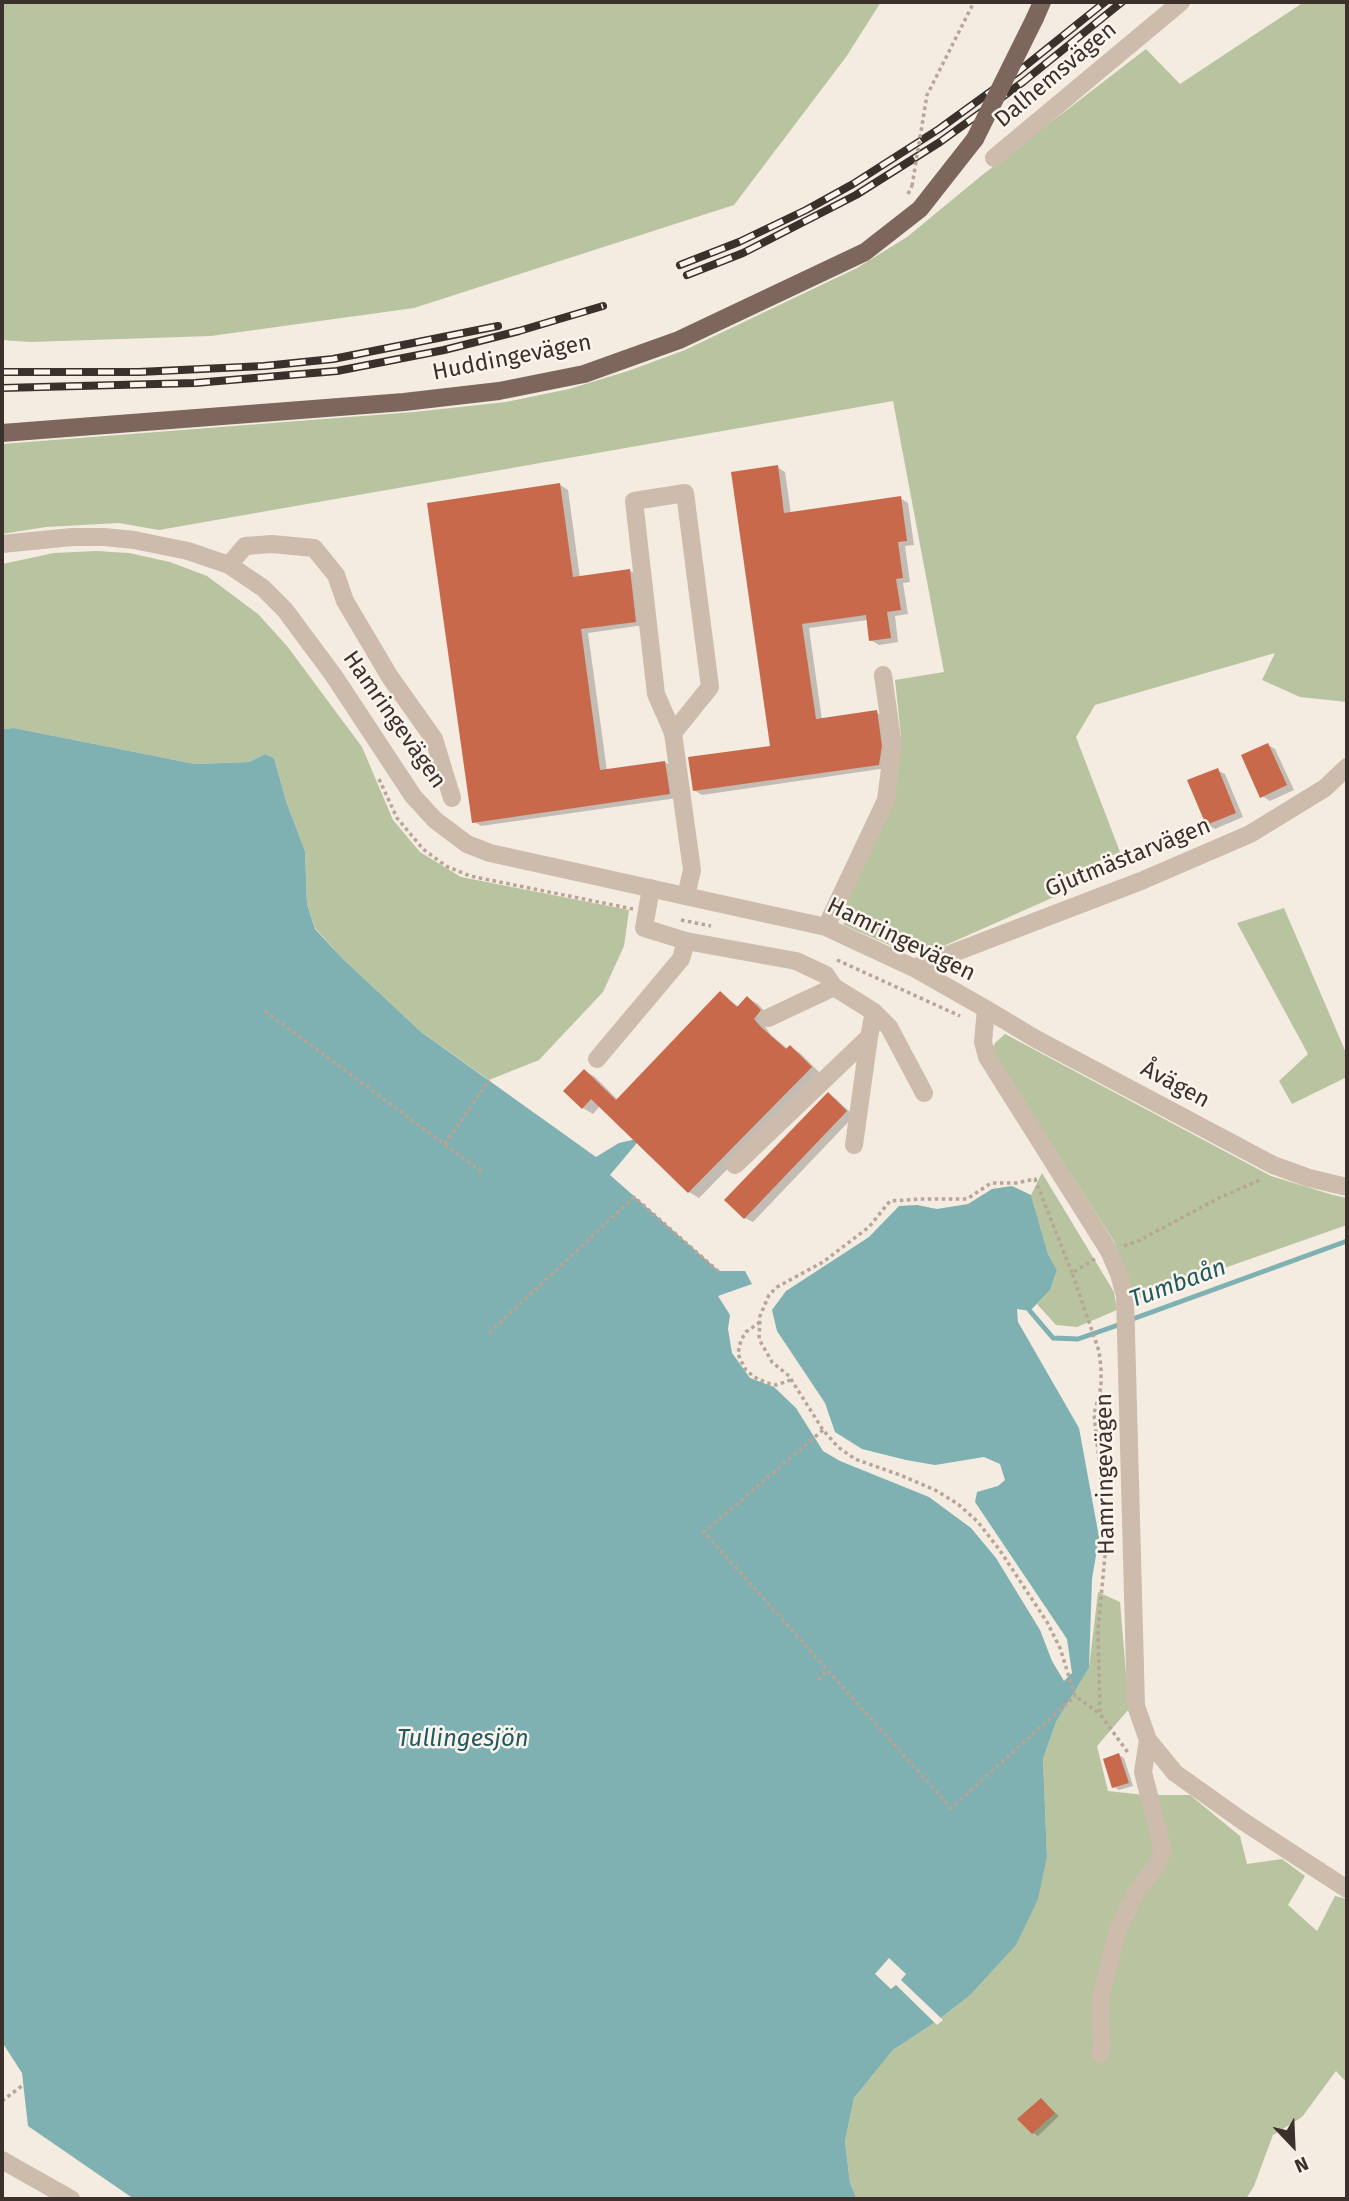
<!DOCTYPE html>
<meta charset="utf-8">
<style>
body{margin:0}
#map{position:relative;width:1349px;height:2201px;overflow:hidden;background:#f4ebe1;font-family:"Fira Sans",sans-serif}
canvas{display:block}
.frame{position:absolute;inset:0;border:4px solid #3b302b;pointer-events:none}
.north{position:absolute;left:1258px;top:2110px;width:70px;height:70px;-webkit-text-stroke:5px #fbf5ee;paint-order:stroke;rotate:157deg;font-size:19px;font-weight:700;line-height:28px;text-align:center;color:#3b302b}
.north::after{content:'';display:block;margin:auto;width:24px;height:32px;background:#3b302b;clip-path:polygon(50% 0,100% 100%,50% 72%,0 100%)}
</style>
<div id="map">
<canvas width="1349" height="2201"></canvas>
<div class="frame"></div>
<div class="north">N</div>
</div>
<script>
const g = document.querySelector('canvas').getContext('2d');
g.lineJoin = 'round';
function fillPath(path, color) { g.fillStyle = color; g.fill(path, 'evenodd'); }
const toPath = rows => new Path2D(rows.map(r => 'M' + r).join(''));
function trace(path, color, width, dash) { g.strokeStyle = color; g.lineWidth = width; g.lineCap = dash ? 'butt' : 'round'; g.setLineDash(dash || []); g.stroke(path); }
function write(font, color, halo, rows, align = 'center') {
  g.font = font + ' "Fira Sans",sans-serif'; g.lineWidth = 5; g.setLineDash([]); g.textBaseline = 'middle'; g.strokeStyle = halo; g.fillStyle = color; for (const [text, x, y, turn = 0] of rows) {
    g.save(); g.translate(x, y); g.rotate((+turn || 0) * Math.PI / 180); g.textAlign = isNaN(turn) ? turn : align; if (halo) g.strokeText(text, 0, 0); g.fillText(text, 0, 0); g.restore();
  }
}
const green = toPath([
 [2,2,881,2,846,57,734,205,414,308,211,336,30,342,2,340],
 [1304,2,1347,2,1347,702,1300,697,1262,680,1275,653,1095,705,1076,737,1120,852,1076,871,1063,893,937,949,905,952,844,925,840,908,892,799,901,736,895,680,944,672,893,401,159,530,119,523,46,527,2,534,2,444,414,412,506,402,569,389,628,371,685,350,857,268,907,237,981,176,1146,49,1180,84],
 [96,551,129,553,170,562,207,576,258,614,287,646,362,747,393,820,420,852,461,877,629,910,624,946,603,992,539,1060,489,1080,421,1032,342,958,315,928,307,904,305,851,287,804,274,758,265,754,249,762,195,764,14,728,2,729,2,564,54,553],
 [1284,908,1347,1055,1347,1077,1292,1104,1279,1081,1308,1054,1237,923],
 [1005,1034,1271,1176,1333,1195,1347,1198,1347,1225,1136,1299,1115,1243,991,1050,996,1042],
 [1042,1173,1114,1292,1117,1310,1077,1327,1056,1325,1037,1304,1050,1290,1057,1270,1048,1254,1031,1195],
 [1098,1592,1120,1602,1129,1709,1097,1746,1108,1791,1145,1795,1190,1795,1240,1836,1247,1864,1282,1859,1305,1876,1288,1905,1317,1931,1335,1896,1347,1899,1347,2083,1336,2071,1302,2117,1273,2135,1254,2186,1246,2199,857,2199,850,2183,845,2141,854,2098,893,2050,934,2023,968,1997,1047,1856,1043,1759,1056,1722,1089,1668]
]);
const water = toPath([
 [14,728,195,764,249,762,265,754,274,758,287,804,305,851,307,904,315,929,342,958,421,1032,596,1157,619,1143,641,1138,610,1175,719,1271,745,1271,752,1284,718,1296,730,1315,728,1329,732,1353,750,1378,774,1387,796,1408,823,1451,840,1461,929,1497,971,1528,996,1558,1040,1630,1052,1661,1064,1681,1072,1673,1067,1639,975,1502,977,1492,998,1486,1005,1480,1000,1464,984,1457,935,1465,906,1460,862,1449,835,1432,825,1403,777,1331,772,1310,786,1291,869,1237,899,1206,917,1205,937,1209,968,1204,992,1189,1012,1186,1031,1195,1048,1254,1057,1270,1050,1290,1030,1311,1017,1309,1018,1322,1079,1428,1099,1537,1092,1579,1089,1668,1056,1722,1043,1759,1047,1856,1038,1899,1016,1945,968,1997,934,2023,893,2050,854,2098,845,2141,850,2183,857,2199,134,2199,28,2126,22,2073,2,2042,2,729]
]);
const pier = toPath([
 [889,1958,906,1974,901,1980,943,2020,937,2025,896,1985,891,1989,875,1974]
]);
const shadow = toPath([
 [777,467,785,472,791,514,900,498,908,503,914,545,905,546,910,582,903,583,908,614,895,616,898,642,879,645,871,640,868,620,809,628,822,720,876,712,884,717,887,768,702,795,694,790,772,747],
 [560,485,568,490,580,578,630,571,638,575,644,625,588,633,607,771,665,762,673,767,677,798,481,826,473,821],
 [1268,745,1275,749,1294,790,1270,801,1262,796],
 [1217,770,1225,774,1243,817,1215,829,1207,824],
 [720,993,739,1007,747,998,758,1004,770,1017,764,1025,771,1035,788,1049,790,1047,800,1053,821,1074,699,1198,689,1192,600,1106,593,1114,583,1108,585,1071,595,1077,618,1100],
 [828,1094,836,1099,854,1116,753,1222,745,1218,727,1200],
 [1119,1755,1124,1758,1133,1786,1119,1790,1114,1787],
 [1041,2100,1059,2116,1038,2136,1033,2133]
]);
const stream = toPath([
 [1030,1311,1053,1338,1078,1339,1121,1324],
 [1130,1320,1347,1241]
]);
const building = toPath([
 [778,465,784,513,901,496,907,541,898,542,903,578,896,579,901,610,887,612,891,638,869,641,866,615,802,624,816,719,877,710,882,746,879,765,693,791,688,757,770,746,731,472],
 [560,483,573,577,630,569,636,622,581,629,600,770,665,761,670,794,472,823,427,503],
 [1268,743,1287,785,1260,798,1241,755],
 [1218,768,1236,813,1206,825,1187,780],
 [720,991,737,1007,747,996,761,1010,754,1019,761,1027,786,1049,790,1045,812,1067,688,1193,591,1099,582,1109,563,1091,584,1069,616,1100],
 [828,1092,847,1111,744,1219,724,1200],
 [1119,1753,1129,1783,1112,1788,1103,1759],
 [1041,2098,1055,2113,1032,2134,1017,2119]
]);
const path = toPath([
 [908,194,912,186],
 [379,779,397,818,423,849,446,866,470,876,633,909],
 [681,920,711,926],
 [837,960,960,1016],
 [265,1011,482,1172],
 [445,1144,489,1080],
 [1124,1246,1138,1241,1219,1198,1262,1179],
 [1095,1259,1072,1273,1099,1351,1101,1368,1101,1387,1094,1414,1107,1535,1098,1629,1100,1714,1129,1754],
 [1072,1273,1035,1179,1016,1183,991,1183,967,1199,922,1199,890,1201,869,1227,823,1262,777,1287,769,1295,760,1316,759,1339,772,1362,789,1376,823,1430,838,1447,855,1459,900,1475,935,1490,958,1504,977,1521,999,1549,1047,1622,1060,1648,1075,1696,1100,1714],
 [760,1322,746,1332,741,1340,738,1353,740,1359,746,1370,754,1377,767,1383,776,1385,791,1380],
 [489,1333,634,1197,719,1272],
 [823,1430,704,1532,951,1808,1075,1696],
 [818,1680,827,1671],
 [2,2101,23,2085]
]);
const minor = toPath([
 [994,158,1181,2],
 [2,544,72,537,104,537,134,540,188,551,229,565,263,588,285,610,334,676,413,796,435,820,467,844,490,853,826,927,914,968,986,1009,983,1042,987,1057,1109,1251,1119,1274,1125,1296,1136,1706,1148,1740,1175,1773,1244,1822,1347,1889],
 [229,565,245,546,272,544,314,548,336,575,345,601,390,677,434,739,452,798],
 [673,733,710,687,685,493,634,501,656,694,673,733,692,870,686,896],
 [651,888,644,928,686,941,796,961,826,975,834,987,874,1012,889,1027,924,1093],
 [826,927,886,800,893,746,883,675],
 [914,968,1141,881,1250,834,1325,788,1347,767],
 [986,1009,1036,1039,1273,1165,1309,1178,1347,1187],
 [768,1018,834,987],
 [597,1059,681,959,686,941],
 [854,1145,869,1037],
 [735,1165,869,1037,874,1012],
 [1100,2054,1102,2047,1100,2000,1118,1930,1136,1892,1157,1865,1163,1850,1143,1772,1148,1740],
 [2,2160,71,2199]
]);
const major = toPath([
 [1035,18,1042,2],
 [2,433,404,402,499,391,584,374,679,340,865,252,920,209,975,139]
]);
const rail = toPath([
 [680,265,739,242,806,210,853,184,939,129,1019,71,1105,2],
 [687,275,743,253,856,195,940,142,1023,82,1122,2],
 [2,372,139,372,264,366,333,359,498,326],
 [2,388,195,383,337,371,444,350,519,331,603,306]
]);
const pathBridge = toPath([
 [912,186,927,95,974,2]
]);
const majorBridge = toPath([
 [975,139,1035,18]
]);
const streetNames = [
 ["Dalhemsvägen",1056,75,-40],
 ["Huddingevägen",512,358,-11],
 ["Hamringevägen",394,720,55],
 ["Gjutmästarvägen",1128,858,-22],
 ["Hamringevägen",901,940,26],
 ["Åvägen",1175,1085,28],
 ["Hamringevägen",1106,1474,-91]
];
const waterNames = [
 ["Tumbaån",1178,1284,-20],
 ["Tullingesjön",463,1739]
];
fillPath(green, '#b8c4a0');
fillPath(water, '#7fb0b2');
fillPath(pier, '#f4ebe1');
fillPath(shadow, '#0003');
trace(stream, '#7fb0b2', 5);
fillPath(building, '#c8694b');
trace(path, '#b9a596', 3.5, [3.5, 3.5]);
trace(minor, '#cdbbac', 18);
trace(major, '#7d675c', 18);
trace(rail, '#3b302b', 8);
trace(rail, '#fbf5ee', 5, [16]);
trace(pathBridge, '#b9a596', 3.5, [3.5, 3.5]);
trace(majorBridge, '#7d675c', 18);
write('23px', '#3b302b', '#fbf5ee', streetNames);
write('italic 24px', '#1f5a5e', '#fbf5ee', waterNames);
</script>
